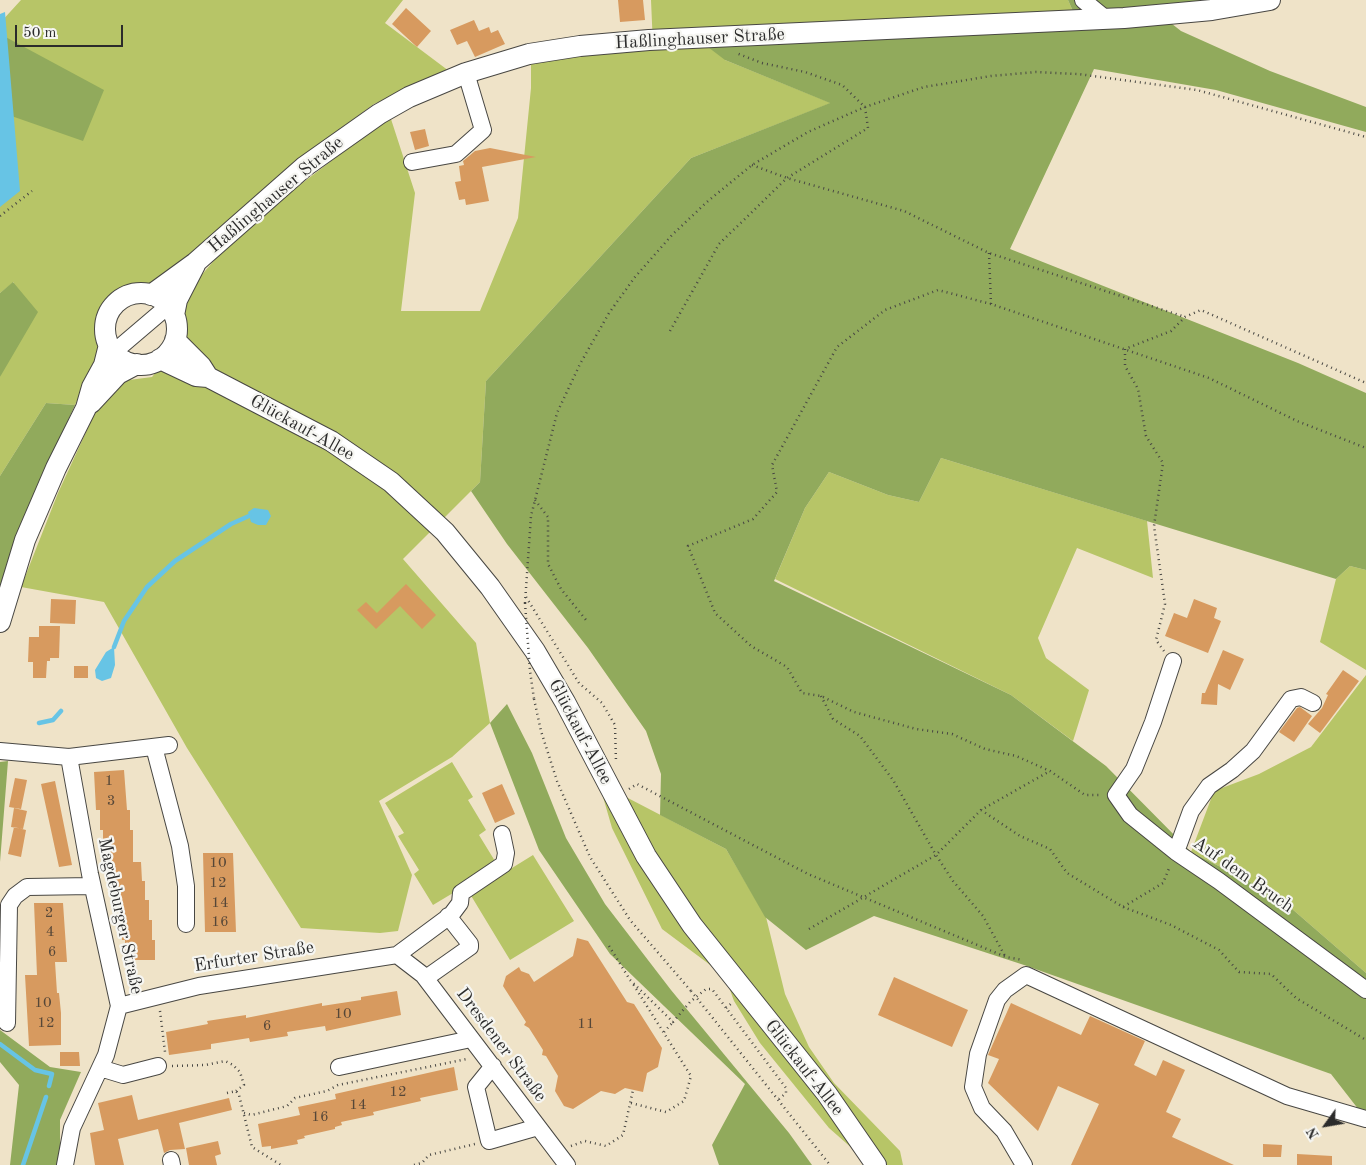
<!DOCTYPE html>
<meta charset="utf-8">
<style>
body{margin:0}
#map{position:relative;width:1366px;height:1165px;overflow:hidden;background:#efe3c8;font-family:"Old Standard TT",serif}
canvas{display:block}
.north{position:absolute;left:1301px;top:1100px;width:50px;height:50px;-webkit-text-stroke:4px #f6f6f2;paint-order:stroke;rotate:238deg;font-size:14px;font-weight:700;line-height:20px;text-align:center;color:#2b2b2b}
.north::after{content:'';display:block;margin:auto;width:18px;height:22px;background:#2b2b2b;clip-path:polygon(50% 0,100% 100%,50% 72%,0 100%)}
.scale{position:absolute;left:15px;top:25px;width:108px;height:22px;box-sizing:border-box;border:2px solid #2b2b2b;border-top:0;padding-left:6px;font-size:15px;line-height:18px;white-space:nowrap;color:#2b2b2b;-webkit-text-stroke:4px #f6f6f2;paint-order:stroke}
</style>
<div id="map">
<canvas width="1366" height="1165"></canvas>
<div class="north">N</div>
<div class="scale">50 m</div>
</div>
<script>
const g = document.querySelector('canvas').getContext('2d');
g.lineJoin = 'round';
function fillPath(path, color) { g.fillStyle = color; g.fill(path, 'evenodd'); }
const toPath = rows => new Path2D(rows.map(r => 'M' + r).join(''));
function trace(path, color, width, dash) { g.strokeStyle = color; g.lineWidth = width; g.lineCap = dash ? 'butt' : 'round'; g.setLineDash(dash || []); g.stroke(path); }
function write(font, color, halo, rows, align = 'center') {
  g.font = font + ' "Old Standard TT",serif'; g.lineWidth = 4.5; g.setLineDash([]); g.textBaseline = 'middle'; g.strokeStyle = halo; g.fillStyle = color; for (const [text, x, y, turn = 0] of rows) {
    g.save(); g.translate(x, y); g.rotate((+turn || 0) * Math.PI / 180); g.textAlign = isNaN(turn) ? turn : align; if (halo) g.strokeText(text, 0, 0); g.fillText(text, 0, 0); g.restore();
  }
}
const green = toPath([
 [21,0,403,0,385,23,449,71,374,104,301,158,232,217,162,282,151,286,138,285,121,289,109,296,101,306,95,320,99,350,97,360,75,405,46,403,0,476,0,377,14,282,0,293,0,23],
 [651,0,1068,0,1075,16,725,60,831,103,691,158,486,381,480,482,403,559,476,643,490,723,452,757,379,801,412,875,398,931,380,933,301,928,187,748,104,602,21,587,58,493,98,406,112,389,129,380,152,377,185,336,184,317,187,292,217,257,254,220,390,116,415,193,401,311,480,311,518,218,531,88,531,61,653,46],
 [941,458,1147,521,1153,578,1077,548,1038,638,1046,658,1089,690,1073,741,1011,695,775,579,805,508,829,472,888,495,919,502],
 [1350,566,1366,570,1366,670,1320,642,1336,579],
 [1366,675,1366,973,1276,895,1191,852,1214,791,1259,774,1311,747],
 [452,762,473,797,468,800,486,830,479,835,498,866,433,905,414,874,419,870,398,836,404,833,385,803],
 [599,783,726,849,766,917,785,994,809,1047,834,1083,900,1151,903,1165,871,1165,829,1128,760,1043,734,1001,725,976,662,929,612,828],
 [533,855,574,921,510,960,470,894]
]);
const forest = toPath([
 [1068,0,1228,0,1075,16],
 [1167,20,1181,31,1270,71,1366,107,1366,132,1216,90,1094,69,1010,249,1298,363,1366,393,1366,570,1350,566,1336,579,941,458,919,502,888,495,829,472,805,508,774,581,1011,695,1106,766,1191,852,1276,895,1366,973,1366,1119,1331,1074,1024,965,874,916,806,950,765,917,726,849,660,815,661,774,646,731,588,648,507,544,471,491,480,482,486,381,691,158,830,103,725,60,704,44],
 [0,34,104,90,83,141,0,112],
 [13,282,38,312,0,377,0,293],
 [46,403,75,405,48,464,0,588,0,476],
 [507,704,532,753,566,838,605,904,671,990,789,1133,812,1165,719,1165,712,1145,745,1084,610,954,539,850,490,723],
 [8,761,0,862,0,762],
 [0,1030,50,1067,81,1072,60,1120,60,1165,10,1165,19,1085,0,1062]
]);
const water = toPath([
 [5,12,20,191,0,207,0,14],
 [254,508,268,510,271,516,266,525,258,525,251,522,248,512],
 [114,647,115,665,111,678,102,681,96,678,95,670,106,652]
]);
const stream = toPath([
 [114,647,124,621,147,587,175,561,231,524,249,516],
 [39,723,53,720,61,711],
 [0,1044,35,1070,52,1074,49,1086],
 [23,1165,46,1097]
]);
const building = toPath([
 [618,0,643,0,645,20,620,22],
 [406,8,431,31,417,47,392,24],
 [474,20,479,31,489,27,491,33,498,30,505,44,475,57,467,41,457,45,450,30],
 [425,129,429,146,415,150,410,132],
 [490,148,536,157,482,167,489,201,466,205,465,199,459,200,455,182,461,181,459,166,464,165,463,161,475,151],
 [406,584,436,615,422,629,400,606,376,629,357,610,366,602,377,613],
 [51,599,76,600,75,624,50,623],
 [1194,599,1217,608,1214,618,1221,621,1208,653,1165,636,1174,613,1187,618],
 [39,626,60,626,59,658,50,658,50,661,47,661,46,678,33,678,33,662,28,662,29,637,39,637],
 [1223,650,1244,659,1230,690,1218,684,1217,705,1201,704,1202,693,1205,693],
 [74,666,88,666,88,678,74,678],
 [1343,670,1359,681,1320,733,1308,724,1322,708,1328,695,1326,694],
 [1300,707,1312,716,1294,742,1279,732,1297,708],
 [124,770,127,810,130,810,130,830,133,830,133,862,141,862,142,881,145,881,145,900,149,900,149,920,152,920,152,940,155,940,155,960,125,960,125,940,122,940,118,900,115,900,114,881,112,881,110,850,103,850,103,830,100,830,100,810,96,810,94,772],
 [15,778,27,780,21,809,9,807],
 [55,781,72,865,59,867,41,784],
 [502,784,515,814,495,823,482,793],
 [14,808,27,811,23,829,11,827],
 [14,827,26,830,21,857,8,854],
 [203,853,233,853,236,932,205,932],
 [34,903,63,903,67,962,55,962,57,993,59,993,61,1013,61,1045,29,1046,25,975,37,975],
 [577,938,588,941,627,1002,634,1004,662,1048,658,1067,647,1073,643,1092,625,1088,615,1094,601,1091,573,1109,564,1106,555,1091,558,1076,546,1056,542,1055,543,1050,529,1028,524,1025,526,1022,503,986,506,976,519,967,521,971,529,974,534,982,573,956],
 [894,977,968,1010,952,1047,878,1015],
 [397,991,401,1015,326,1031,325,1026,287,1032,288,1036,250,1042,249,1038,211,1044,211,1049,169,1055,166,1032,208,1024,207,1021,246,1015,246,1018,322,1003,322,1006,361,1000,361,997],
 [1011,1003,1081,1035,1090,1016,1145,1041,1134,1065,1156,1076,1163,1060,1185,1070,1166,1112,1181,1119,1172,1137,1234,1165,1071,1165,1099,1104,1058,1086,1038,1131,988,1083,999,1059,988,1055],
 [60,1052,79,1052,80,1066,60,1066],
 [454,1067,458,1090,420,1098,421,1101,373,1112,374,1115,341,1122,342,1125,335,1127,335,1129,304,1136,305,1138,297,1140,298,1144,271,1149,271,1146,262,1147,258,1124,300,1115,298,1107,336,1099,335,1094],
 [132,1095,138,1120,229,1098,232,1110,179,1123,185,1149,170,1150,164,1153,158,1129,118,1139,124,1165,95,1165,90,1133,104,1130,98,1103],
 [218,1141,221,1154,215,1156,217,1165,189,1165,186,1148],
 [1263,1144,1282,1145,1281,1157,1263,1157],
 [1297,1154,1332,1156,1332,1165,1297,1165]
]);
const path = toPath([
 [752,165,787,178,904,211,989,253,1185,317],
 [0,216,32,191],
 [989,253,991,304,1209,378,1297,421,1366,448],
 [991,304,938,290,885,310,837,347,772,465,777,492,753,519,688,546,715,613,751,646,787,667,802,693,821,696,854,712,916,729,952,734,985,749,1016,756,1050,771,1085,795,1102,795],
 [670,331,719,244,787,178,868,128,865,107,842,85,805,72,762,63,736,53],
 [535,500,548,517,548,564,561,589,586,620],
 [526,597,579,683,602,703,615,725,616,762],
 [525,603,531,516,557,413,580,364,609,313,635,277,672,235,708,201,752,165,808,132,865,107,924,87,991,76,1036,72,1078,74,1197,90,1366,137],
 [1164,651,1156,640,1165,604,1154,526,1163,463,1146,436,1138,389,1125,366,1125,349,1171,331,1185,317,1201,310,1366,383],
 [821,696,833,719,860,736,893,780,936,855,953,881,983,916,1005,956],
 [534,699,541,731,557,781,590,857,630,920,691,991],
 [629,789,637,784,808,874,1006,957,1023,960],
 [981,810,1020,836,1050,849,1067,873,1123,907,1163,883,1170,866],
 [1123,907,1171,925,1219,950,1239,972,1271,974,1296,998,1366,1040],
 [809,929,936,855,981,810,1050,771],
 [609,946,630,980],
 [630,980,673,1022,690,1002,706,989,712,989,786,1088,786,1093,779,1099],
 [700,1002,830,1165],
 [726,1008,733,1002],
 [160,1011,165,1052],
 [664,1032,673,1022],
 [172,1066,206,1065,225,1061,233,1065,240,1072,244,1085,236,1091],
 [227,1093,236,1091,239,1095,252,1147,281,1165],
 [631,1103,666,1112,684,1101,691,1076,633,984],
 [244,1113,252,1115,287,1106,295,1098,327,1091,338,1085,467,1059],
 [571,1146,585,1141,606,1146,623,1135,633,1090],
 [414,1165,422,1163,429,1155,475,1144]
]);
const minor = toPath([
 [1083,0,1106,19],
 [412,162,456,154,483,130,466,73],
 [114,352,168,306],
 [1173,661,1153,722,1134,769,1116,795,1130,815,1176,852],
 [1313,703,1301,697,1291,699,1253,751,1232,770,1209,786,1191,811,1176,852,1219,881,1366,990],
 [154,747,180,846,186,886,186,924],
 [0,751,69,757,169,745],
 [397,955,423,975,567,1165],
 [426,978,470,947,470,944,448,916],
 [119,1006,199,986,397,955,451,915,460,903,461,893,504,864,506,853,502,834],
 [7,1023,9,905,15,896,27,887,92,886],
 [493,1066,476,1087,489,1141,538,1127],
 [339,1067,471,1039],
 [100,1068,123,1075,158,1066],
 [171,1160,172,1165],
 [65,1165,72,1128,106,1055,119,1006,90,874,69,757],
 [1024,1165,1004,1131,982,1108,973,1087,978,1054,997,1000,1005,990,1026,975,1287,1096,1366,1119]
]);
const major = toPath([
 '105 329a36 36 0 1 1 72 0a36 36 0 1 1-72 0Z',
 [151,295,195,263,304,167,379,114,409,97,466,73,529,54,580,46,649,40,1124,18,1212,10,1270,0],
 [174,315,177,300,195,265],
 [175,340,201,366,208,377],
 [160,359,196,376,208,377,331,441,391,482,445,532,490,587,535,651,565,702,646,856,692,925,827,1094,876,1165],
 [91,403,118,374,137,364],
 [0,622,25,540,56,468,86,408,92,387,104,365,109,345]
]);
const pathBridge = toPath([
 [525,603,530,671,534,699],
 [691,991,700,1002]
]);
const numberNames = [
 ["1",109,781],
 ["3",111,801],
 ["10",218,863],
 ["12",218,883],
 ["14",220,903],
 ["2",49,913],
 ["16",220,922],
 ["4",50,932],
 ["6",52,952],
 ["10",43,1003],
 ["10",343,1014],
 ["12",46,1023],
 ["11",586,1024],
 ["6",267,1026],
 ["12",398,1092],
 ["14",358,1105],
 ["16",320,1117]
];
const streetNames = [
 ["Haßlinghauser Straße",700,39,-3],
 ["Haßlinghauser Straße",276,195,-40],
 ["Glückauf-Allee",302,428,29],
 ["Glückauf-Allee",580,732,62],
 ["Auf dem Bruch",1243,875,35],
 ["Magdeburger Straße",120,916,78],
 ["Erfurter Straße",254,957,-9],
 ["Dresdener Straße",501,1045,53],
 ["Glückauf-Allee",804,1068,52]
];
fillPath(green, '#b7c567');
fillPath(forest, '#91aa5c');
fillPath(water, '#67c4e5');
trace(stream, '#67c4e5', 4.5);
fillPath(building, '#d79a5f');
trace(minor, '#484743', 18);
trace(major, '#484743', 22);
trace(path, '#484743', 2.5, [1, 4]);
trace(minor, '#fff', 16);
trace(major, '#fff', 20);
trace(pathBridge, '#484743', 2.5, [1, 4]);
write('15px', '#564738', null, numberNames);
write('18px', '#2b2b2b', '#f6f6f2', streetNames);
</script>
